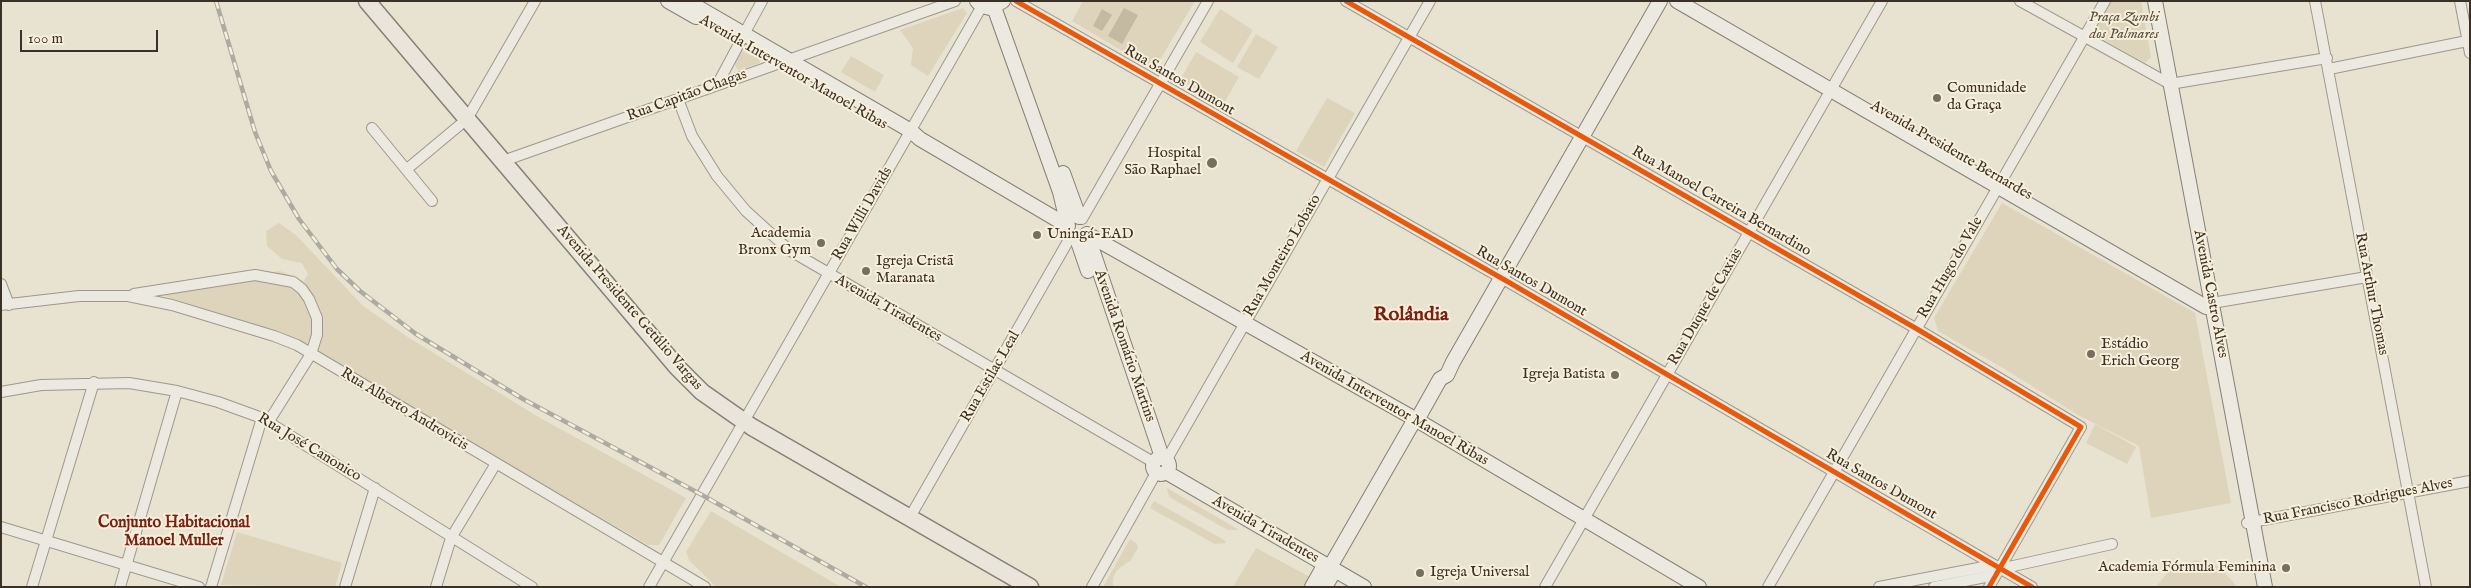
<!DOCTYPE html>
<meta charset="utf-8">
<style>
body{margin:0}
#map{position:relative;width:2471px;height:588px;overflow:hidden;background:#e8e2d0;font-family:"IM FELL English",serif}
canvas{display:block}
.frame{position:absolute;inset:0;border:2px solid #3a3027;pointer-events:none}
.scale{position:absolute;left:20px;top:30px;width:138px;height:22px;box-sizing:border-box;border:2px solid #3a3027;border-top:0;padding-left:6px;font-size:15px;line-height:18px;white-space:nowrap;color:#3a3027;-webkit-text-stroke:4px #f7efd9;paint-order:stroke}
</style>
<div id="map">
<canvas width="2471" height="588"></canvas>
<div class="frame"></div>
<div class="scale">100 m</div>
</div>
<script>
const g = document.querySelector('canvas').getContext('2d');
g.lineJoin = 'round';
function fillPath(path, color) { g.fillStyle = color; g.fill(path, 'evenodd'); }
const toPath = rows => new Path2D(rows.map(r => 'M' + r).join(''));
function trace(path, color, width, dash) { g.strokeStyle = color; g.lineWidth = width; g.lineCap = dash ? 'butt' : 'round'; g.setLineDash(dash || []); g.stroke(path); }
function write(font, color, halo, rows, align = 'center') {
  g.font = font + ' "IM FELL English",serif'; g.lineWidth = 4; g.setLineDash([]); g.textBaseline = 'middle'; g.strokeStyle = halo; g.fillStyle = color; for (const [text, x, y, turn = 0] of rows) {
    g.save(); g.translate(x, y); g.rotate((+turn || 0) * Math.PI / 180); g.textAlign = isNaN(turn) ? turn : align; if (halo) g.strokeText(text, 0, 0); g.fillText(text, 0, 0); g.restore();
  }
}
const green = toPath([
 [1083,1,1195,1,1154,70,1072,21],
 [2112,1,2141,1,2151,57,2145,63,2097,36,2096,29],
 [963,8,967,13,928,76,911,65,913,48,900,30],
 [1220,9,1253,30,1233,63,1200,42],
 [1256,34,1278,47,1259,79,1237,67],
 [742,51,759,59,760,63,738,70,734,63],
 [1196,52,1239,77,1223,105,1180,80],
 [851,56,884,75,875,92,841,72],
 [1327,98,1355,113,1324,167,1296,151],
 [2002,203,2195,313,2231,503,2151,518,2139,446,2078,415,2003,368,1938,331,1934,318],
 [279,223,296,235,362,305,406,336,542,419,686,498,659,545,648,545,281,333,159,294,215,279,280,271,304,281,308,274,302,263,282,259,267,246,266,231],
 [2095,424,2136,447,2127,464,2086,443],
 [1167,488,1239,530,1228,530,1169,497],
 [1154,501,1224,540,1226,543,1215,544,1150,508],
 [711,511,841,587,716,587,689,560,686,552],
 [237,532,342,563,335,587,221,585],
 [1130,539,1137,544,1138,548,1131,560,1117,570,1113,578,1113,587,1103,587],
 [1256,548,1310,577,1305,587,1233,587],
 [2196,560,2220,567,2237,587,2156,587,2172,567]
]);
const water = toPath([
 [1124,8,1138,15,1122,44,1108,36],
 [1102,9,1112,15,1102,31,1093,26]
]);
const street = toPath([
 [1016,1,1510,283,2032,587],
 [1346,1,1917,329,2081,427,1989,587],
 [2020,1,2170,84,2327,58],
 [2315,1,2426,587],
 [2460,1,2470,53],
 [744,34,762,1],
 [2329,69,2467,41],
 [717,85,740,42],
 [678,99,692,136,717,176,746,211,789,250,1153,462],
 [372,128,432,201],
 [503,161,955,1],
 [407,169,467,119,535,1],
 [1082,219,1208,1],
 [1,284,9,305],
 [134,294,255,275,293,282,302,289,309,299,317,318,317,335,311,354,269,421],
 [2212,303,2367,277],
 [1,305,79,296,128,296,172,305,274,336,297,345,705,587],
 [1,392,41,385,129,383,177,391,218,402,262,418,532,587],
 [1167,459,1430,1],
 [910,517,1071,236],
 [2247,523,2470,481],
 [1,527,199,587],
 [2000,569,2112,544],
 [32,587,94,382],
 [120,587,177,391],
 [211,587,262,418],
 [345,587,375,488],
 [436,587,451,538,495,465],
 [649,587,982,6],
 [1092,587,1156,473],
 [1545,587,1882,1],
 [1768,587,2105,1],
 [1879,587,1994,565],
 [1934,587,1996,575]
]);
const secondary = toPath([
 [668,1,696,17],
 [687,1,911,131,920,139,1068,226],
 [977,1,982,6,990,8,1003,1],
 [1677,1,2206,307,2212,306],
 [2155,1,2265,587],
 [994,7,1060,192,1068,226],
 [1063,173,1079,217],
 [1087,234,1415,419,1699,587],
 [1087,234,1162,457],
 [1077,239,1088,271],
 [1417,420,1440,379,1447,375,1453,362,1660,1],
 '1153 466a8 8 0 1 1 16 0a8 8 0 1 1-16 0Z',
 [1166,472,1364,587],
 [1330,567,1415,419],
 [1312,587,1325,564],
 [1325,587,1335,570]
]);
const primary = toPath([
 [367,1,677,367,702,392,752,427,1030,587]
]);
const rail = toPath([
 [216,1,255,132,271,171,299,219,337,269,360,291,416,334,523,399,702,495,866,587]
]);
const cycleway = toPath([
 [1016,1,1510,283,2032,587],
 [1346,1,1917,329,2081,427,1989,587]
]);
const markers = [
 [1937,98,5,"#776e62"],
 [1212,163,6,"#776e62"],
 [1037,235,5,"#776e62"],
 [821,243,5,"#776e62"],
 [866,271,5,"#776e62"],
 [2091,354,5,"#776e62"],
 [1615,375,5,"#776e62"],
 [2286,568,5,"#776e62"],
 [1420,573,5,"#776e62"]
];
const parkNames = [
 ["Praça Zumbi",2124,18],
 ["dos Palmares",2124,35]
];
const streetNames = [
 ["Avenida Interventor Manoel Ribas",793,73,30],
 ["Rua Santos Dumont",1179,81,30],
 ["Rua Capitão Chagas",687,96,-20],
 ["Avenida Presidente Bernardes",1951,151,30],
 ["Rua Manoel Carreira Bernardino",1721,202,30],
 ["Rua Willi Davids",863,214,-60],
 ["Rua Monteiro Lobato",1283,256,-60],
 ["Rua Hugo do Vale",1951,268,-60],
 ["Rua Santos Dumont",1531,282,30],
 ["Avenida Castro Alves",2210,294,79],
 ["Rua Arthur Thomas",2371,294,79],
 ["Rua Duque de Caxias",1706,307,-60],
 ["Avenida Presidente Getúlio Vargas",629,308,49],
 ["Avenida Tiradentes",888,309,30],
 ["Avenida Romário Martins",1124,346,71],
 ["Rua Estilac Leal",991,377,-60],
 ["Avenida Interventor Manoel Ribas",1394,409,30],
 ["Rua Alberto Androvicis",404,410,31],
 ["Rua José Canonico",309,448,31],
 ["Rua Santos Dumont",1881,485,30],
 ["Rua Francisco Rodrigues Alves",2358,502,-11],
 ["Avenida Tiradentes",1265,530,30]
];
const poiNames = [
 ["Comunidade",1947,89],
 ["da Graça",1947,106],
 ["Hospital",1201,154,"right"],
 ["São Raphael",1201,171,"right"],
 ["Academia",811,234,"right"],
 ["Bronx Gym",811,251,"right"],
 ["Uningá-EAD",1047,235],
 ["Igreja Cristã",876,262],
 ["Maranata",876,279],
 ["Estádio",2101,345],
 ["Erich Georg",2101,362],
 ["Igreja Batista",1605,375,"right"],
 ["Academia Fórmula Feminina",2276,568,"right"],
 ["Igreja Universal",1430,573]
];
const neighbourhoodNames = [
 ["Conjunto Habitacional",174,524],
 ["Manoel Muller",174,542]
];
const districtNames = [
 ["Rolândia",1411,316]
];
fillPath(green, '#ddd4bb');
fillPath(water, '#c4baa2');
trace(street, '#9d988d', 12);
trace(secondary, '#858076', 16);
trace(primary, '#858076', 19);
trace(street, '#ece9e0', 10);
trace(secondary, '#ece9e0', 14);
trace(primary, '#e9e5db', 16);
trace(rail, '#adaaa2', 4.5);
trace(rail, '#f7efd9', 2.5, [8]);
trace(cycleway, '#e8590c', 5);
for (const [x, y, r, color] of markers) { const dot = new Path2D(); dot.arc(x, y, r, 0, 2 * Math.PI); g.fillStyle = color; g.fill(dot); trace(dot, '#f7efd9', 2); }
write('italic 15px', '#594e41', '#f7efd9', parkNames);
write('15px', '#3a3027', '#f7efd9', streetNames);
write('15px', '#3a3027', '#f7efd9', poiNames, 'left');
write('bold 16px', '#7a1f14', '#f7efd9', neighbourhoodNames);
write('bold 20px', '#7a1f14', '#f7efd9', districtNames);
</script>
